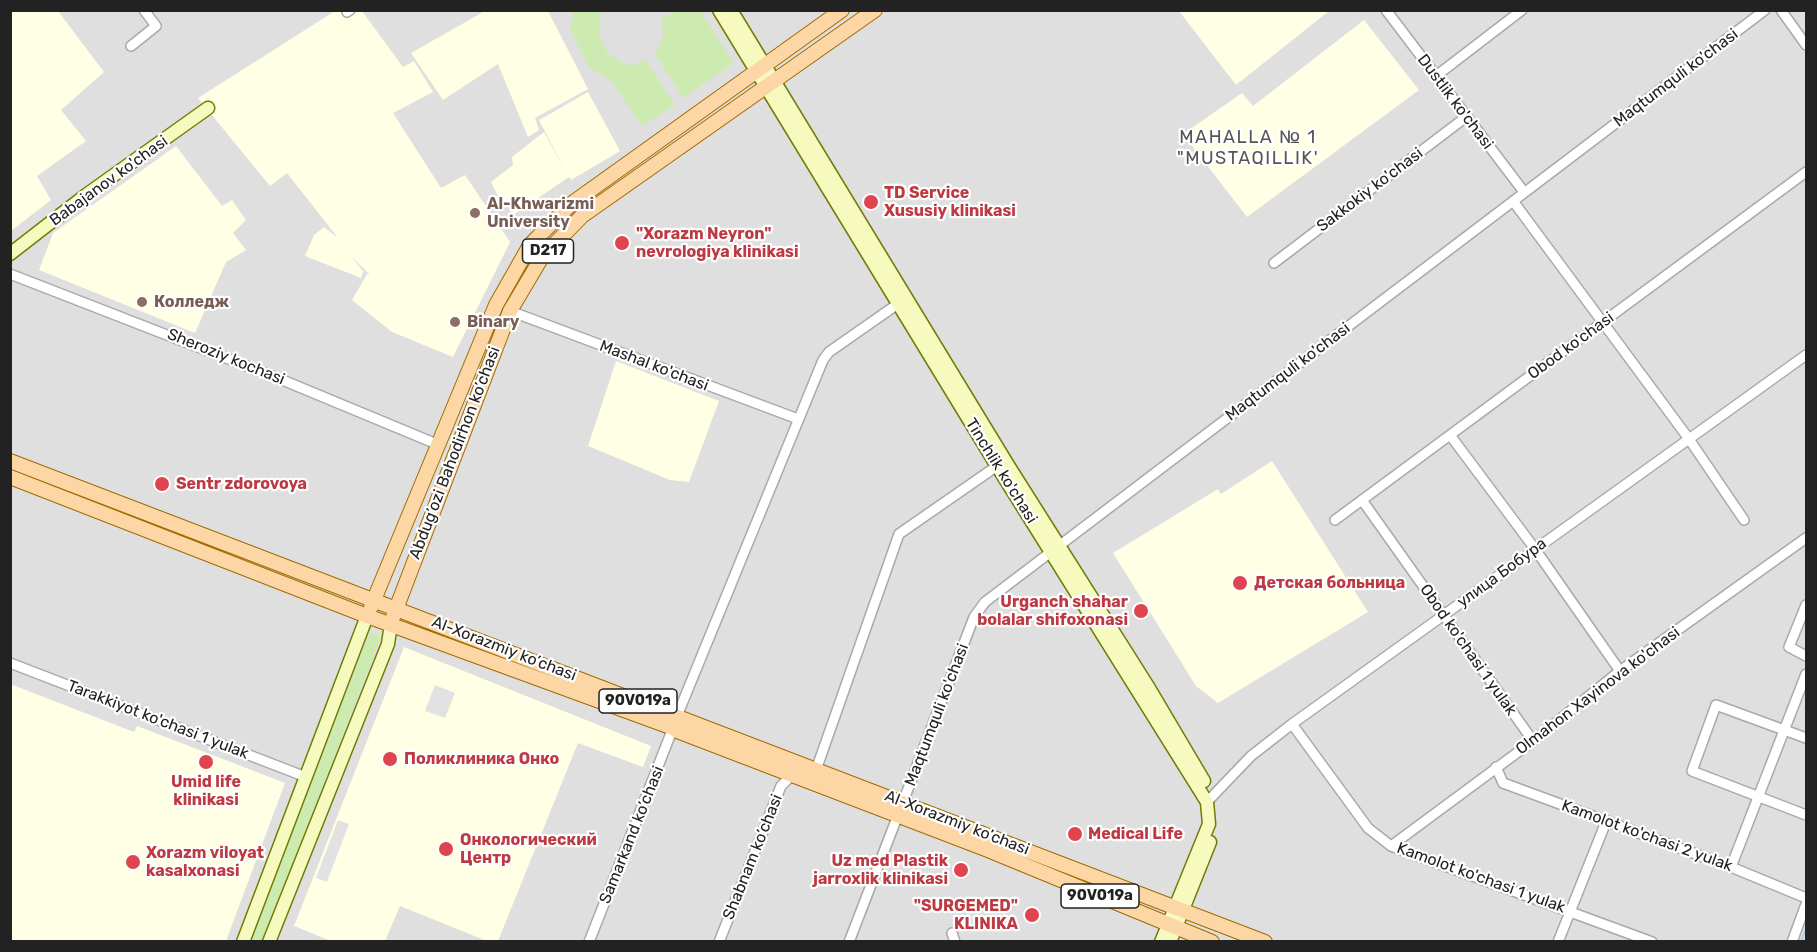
<!DOCTYPE html>
<meta charset="utf-8">
<style>
body{margin:0}
#map{position:relative;width:1817px;height:952px;overflow:hidden;background:#f2efe9;font-family:Rubik,sans-serif}
canvas{display:block}
.frame{position:absolute;inset:0;border:12px solid #222;pointer-events:none}
</style>
<div id="map">
<canvas width="1817" height="952"></canvas>
<div class="frame"></div>
</div>
<script>
const g = document.querySelector('canvas').getContext('2d');
g.lineJoin = 'round';
function fillPath(path, color) { g.fillStyle = color; g.fill(path, 'evenodd'); }
const toPath = rows => new Path2D(rows.map(r => 'M' + r).join(''));
function trace(path, color, width, dash) { g.strokeStyle = color; g.lineWidth = width; g.lineCap = dash ? 'butt' : 'round'; g.setLineDash(dash || []); g.stroke(path); }
function write(font, color, halo, rows, align = 'center') {
  g.font = font + ' Rubik,sans-serif'; g.lineWidth = 4.5; g.setLineDash([]); g.textBaseline = 'middle'; g.strokeStyle = halo; g.fillStyle = color; for (const [text, x, y, turn = 0] of rows) {
    g.save(); g.translate(x, y); g.rotate((+turn || 0) * Math.PI / 180); g.textAlign = isNaN(turn) ? turn : align; if (halo) g.strokeText(text, 0, 0); g.fillText(text, 0, 0); g.restore();
  }
}
const residential = toPath([
 [10,11,1806,11,1806,941,11,941]
]);
const education = toPath([
 [11,10,58,11,104,72,61,110,86,141,37,176,51,200,11,231],
 [335,11,362,11,403,67,414,61,433,92,393,113,441,188,465,175,510,242,453,357,392,332,352,300,367,274,370,275,351,256,363,271,361,278,305,256,314,235,324,227,338,238,287,173,270,186,198,98],
 [485,11,548,11,588,89,535,118,539,130,528,137,498,64,443,100,411,53],
 [1179,11,1329,11,1236,85],
 [1364,20,1419,90,1247,217,1183,134,1242,93,1253,106],
 [588,92,620,151,571,180,569,177,513,215,505,200,500,200,491,182,513,165,512,157,544,132,566,172,539,120],
 [176,146,222,206,232,200,246,220,233,233,246,250,226,262,195,333,39,270,53,233],
 [616,361,719,401,689,482,670,480,588,446],
 [1272,461,1368,612,1218,703,1196,686,1113,553,1218,489,1221,494],
 [404,647,651,746,643,767,578,743,498,941,487,941,400,906,385,941,331,941,294,926],
 [10,684,134,732,137,726,285,783,226,941,11,941]
]);
const grass = toPath([
 [676,10,700,11,734,63,683,98,655,54,663,37,662,18],
 [571,11,603,11,600,18,599,35,608,54,625,64,636,65,645,59,675,105,642,126,610,79,589,68,570,30,573,15],
 [370,632,381,636,263,941,248,942]
]);
const parking = toPath([
 [435,685,455,693,445,718,425,711],
 [338,820,349,824,327,882,316,878]
]);
const stream = toPath([
 [1801,942,1806,928]
]);
const street = toPath([
 [1386,10,1524,192],
 [1781,10,1806,45],
 [347,12,350,10],
 [131,46,156,26,144,10],
 [1436,76,1522,10],
 [1513,201,1689,439,1744,520],
 [1274,263,1466,117],
 [10,274,280,379,439,445],
 [510,311,798,419],
 [1450,435,1535,549,1620,671],
 [1362,500,1533,741],
 [1335,520,1806,172],
 [1806,605,1789,647,1806,656],
 [10,663,306,777],
 [677,716,823,360,829,352,902,301],
 [1292,724,1368,828,1391,846,1652,942],
 [1806,738,1716,705,1692,771,1806,815],
 [1496,767,1503,783,1731,867,1806,898],
 [816,770,899,534,997,466],
 [903,802,974,617,985,602,1765,10],
 [1207,802,1251,756,1292,724,1806,355],
 [1391,846,1533,741,1620,671,1806,538],
 [1731,867,1806,674],
 [952,933,955,942],
 [589,942,673,728],
 [719,942,781,786,791,776],
 [849,942,898,815],
 [1558,942,1606,822],
 [1792,942,1806,904]
]);
const secondary = toPath([
 [719,10,997,466,1207,802,1209,824,1161,942],
 [731,10,1008,465,1149,688,1204,781],
 [10,254,86,195,208,108],
 [243,942,367,616],
 [269,942,388,644,391,624],
 [1170,942,1210,842]
]);
const primary = toPath([
 [10,461,1265,942],
 [10,477,367,616,673,728,677,731,988,850,1212,942],
 [371,607,496,305,530,245,571,204,842,10],
 [393,617,510,311,542,257,582,216,875,10]
]);
const markers = [
 [871,202,8,"#e0444e"],
 [475,213,6,"#8d6e63"],
 [622,243,8,"#e0444e"],
 [142,302,6,"#8d6e63"],
 [455,322,6,"#8d6e63"],
 [162,484,8,"#e0444e"],
 [1240,583,8,"#e0444e"],
 [1141,611,8,"#e0444e"],
 [390,759,8,"#e0444e"],
 [206,762,8,"#e0444e"],
 [1075,834,8,"#e0444e"],
 [446,849,8,"#e0444e"],
 [133,862,8,"#e0444e"],
 [961,870,8,"#e0444e"],
 [1032,915,8,"#e0444e"]
];
const shields = [
 [548,251,51],
 [638,701,78],
 [1100,896,78]
];
const shieldNames = [
 ["D217",548,251],
 ["90V019a",638,701],
 ["90V019a",1100,896]
];
const streetNames = [
 ["Maqtumquli ko'chasi",1676,78,-37],
 ["Dustlik ko'chasi",1455,102,53],
 ["Babajanov ko'chasi",109,181,-36],
 ["Sakkokiy ko'chasi",1370,190,-37],
 ["Obod ko'chasi",1571,346,-36],
 ["Sheroziy kochasi",226,357,22],
 ["Mashal ko'chasi",654,366,21],
 ["Maqtumquli ko'chasi",1288,372,-37],
 ["Abdug’ozi Bahodirhon ko’chasi",455,453,-69],
 ["Tinchlik ko'chasi",1001,471,58],
 ["улица Бобура",1502,573,-36],
 ["Al-Xorazmiy ko’chasi",504,649,21],
 ["Obod ko'chasi 1 yulak",1468,650,55],
 ["Olmahon Xayinova ko'chasi",1598,691,-37],
 ["Maqtumquli ko'chasi",937,715,-69],
 ["Tarakkiyot ko'chasi 1 yulak",158,720,21],
 ["Al-Xorazmiy ko’chasi",957,823,21],
 ["Samarkand ko’chasi",632,835,-68],
 ["Kamolot ko'chasi 2 yulak",1647,836,20],
 ["Shabnam ko’chasi",753,857,-68],
 ["Kamolot ko'chasi 1 yulak",1481,878,20]
];
const healthNames = [
 ["TD Service",884,193],
 ["Xususiy klinikasi",884,211],
 ["\"Xorazm Neyron\"",636,234],
 ["nevrologiya klinikasi",636,252],
 ["Sentr zdorovoya",176,484],
 ["Детская больница",1254,583],
 ["Urganch shahar",1128,602,"right"],
 ["bolalar shifoxonasi",1128,620,"right"],
 ["Поликлиника Онко",404,759],
 ["Umid life",206,782,"center"],
 ["klinikasi",206,800,"center"],
 ["Medical Life",1088,834],
 ["Онкологический",460,840],
 ["Центр",460,858],
 ["Xorazm viloyat",146,853],
 ["kasalxonasi",146,871],
 ["Uz med Plastik",948,861,"right"],
 ["jarroxlik klinikasi",948,879,"right"],
 ["\"SURGEMED\"",1018,906,"right"],
 ["KLINIKA",1018,924,"right"]
];
const educationNames = [
 ["Al-Khwarizmi",487,204],
 ["University",487,222],
 ["Колледж",154,302],
 ["Binary",467,322]
];
const neighbourhoodNames = [
 ["MAHALLA № 1",1248,138],
 ["\"MUSTAQILLIK'",1248,159]
];
fillPath(residential, '#e0dfdf');
fillPath(education, '#ffffe5');
fillPath(grass, '#cdebb0');
fillPath(parking, '#e2e2e2');
trace(stream, '#aad3df', 2);
trace(street, '#a9a9a9', 12);
trace(secondary, '#707d05', 15);
trace(primary, '#a06b00', 16);
trace(street, '#fff', 9);
trace(secondary, '#f7fabf', 12);
trace(primary, '#fcd6a4', 14);
for (const [x, y, r, color] of markers) { const dot = new Path2D(); dot.arc(x, y, r, 0, 2 * Math.PI); g.fillStyle = color; g.fill(dot); trace(dot, '#fff', 2); }
for (const [x, y, w] of shields) { const box = new Path2D(); box.roundRect(x - w / 2, y - 12, w, 24, 4.5); g.fillStyle = '#fff'; g.fill(box); trace(box, '#222', 1.5); }
write('bold 15px', '#222', null, shieldNames);
write('16px', '#222', '#fff', streetNames);
write('bold 16px', '#be3a42', '#fff', healthNames, 'left');
write('bold 16px', '#785e54', '#fff', educationNames, 'left');
g.letterSpacing = '1.5px';
write('18px', '#555', '#fff', neighbourhoodNames);
g.letterSpacing = '0px';
</script>
